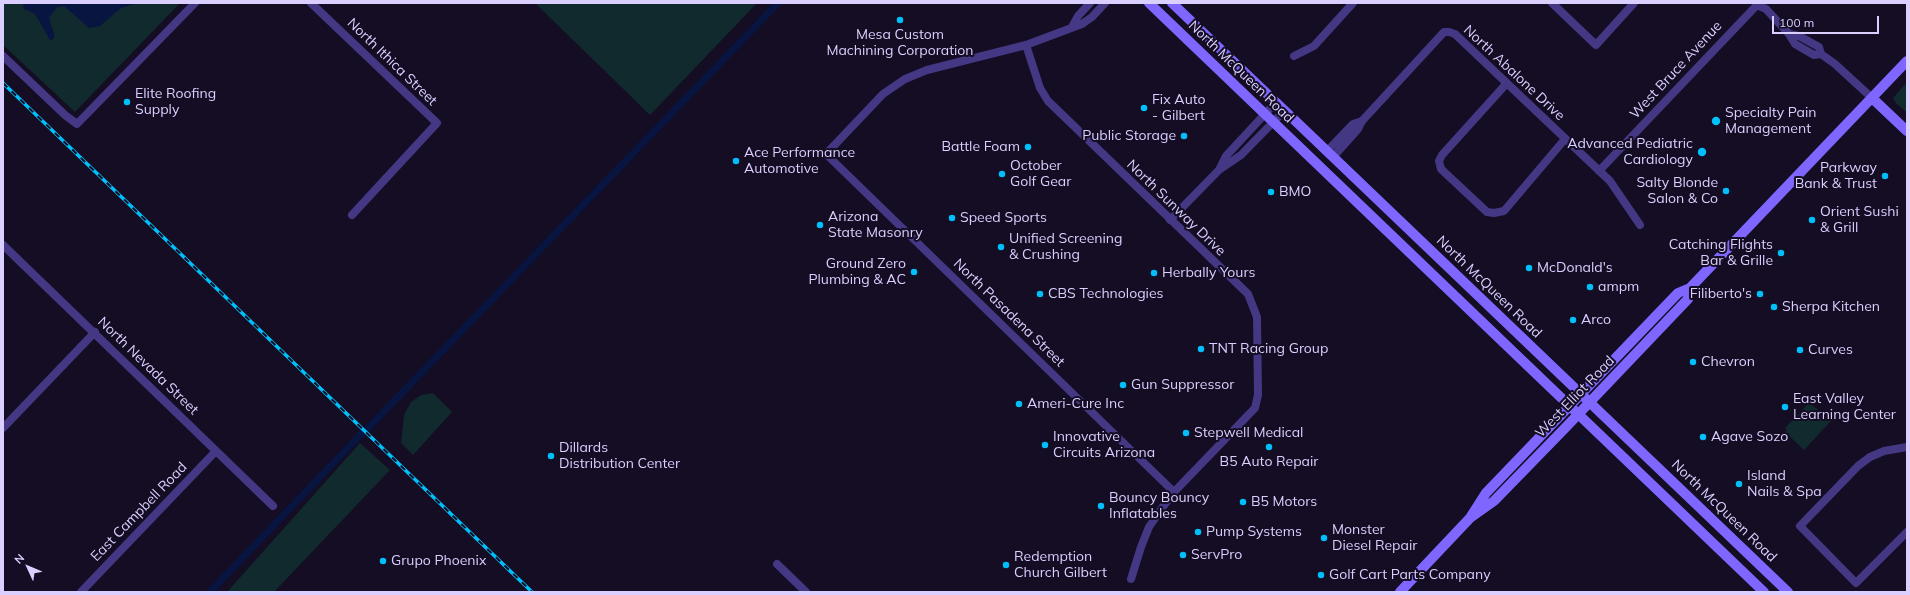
<!DOCTYPE html>
<style>
body{margin:0}
#map{position:relative;width:1910px;height:595px;overflow:hidden;background:#140d23;font-family:Mulish,sans-serif}
canvas{display:block}
.frame{position:absolute;inset:0;border:4px solid #dbcfff;pointer-events:none}
.north{position:absolute;left:8px;top:547px;width:40px;height:40px;-webkit-text-stroke:3px #140d23;paint-order:stroke;rotate:314deg;font-size:11px;font-weight:700;line-height:16px;text-align:center;color:#dbcfff}
.north::after{content:'';display:block;margin:auto;width:14px;height:18px;background:#dbcfff;clip-path:polygon(50% 0,100% 100%,50% 72%,0 100%)}
.scale{position:absolute;left:1772px;top:16px;width:107px;height:18px;box-sizing:border-box;border:2px solid #dbcfff;border-top:0;padding-left:5px;font-size:12px;line-height:14px;white-space:nowrap;color:#dbcfff;-webkit-text-stroke:3px #140d23;paint-order:stroke}
</style>
<div id="map">
<canvas width="1910" height="595"></canvas>
<div class="frame"></div>
<div class="north">N</div>
<div class="scale">100 m</div>
</div>
<script>
const g = document.querySelector('canvas').getContext('2d');
g.lineJoin = 'round';
function fillPath(path, color) { g.fillStyle = color; g.fill(path, 'evenodd'); }
const toPath = rows => new Path2D(rows.map(r => 'M' + r).join(''));
function trace(path, color, width, dash) { g.strokeStyle = color; g.lineWidth = width; g.lineCap = dash ? 'butt' : 'round'; g.setLineDash(dash || []); g.stroke(path); }
function write(font, color, halo, rows, align = 'center') {
  g.font = font + ' Mulish,sans-serif'; g.lineWidth = 4; g.setLineDash([]); g.textBaseline = 'middle'; g.strokeStyle = halo; g.fillStyle = color; for (const [text, x, y, turn = 0] of rows) {
    g.save(); g.translate(x, y); g.rotate((+turn || 0) * Math.PI / 180); g.textAlign = isNaN(turn) ? turn : align; if (halo) g.strokeText(text, 0, 0); g.fillText(text, 0, 0); g.restore();
  }
}
const green = toPath([
 [3,3,180,3,75,112,3,45],
 [535,3,667,4,757,3,650,115],
 [1905,84,1907,86,1907,113,1896,103,1893,98],
 [433,393,452,412,413,455,401,443,404,415,411,402,421,395],
 [1809,403,1832,420,1804,450,1785,432,1787,430,1785,428],
 [360,443,390,470,274,592,227,592]
]);
const water = toPath([
 [23,3,137,3,121,8,100,26,89,28,64,6,58,7,52,13,49,18,54,34,54,39,50,40,35,14,24,9]
]);
const stream = toPath([
 [1581,440,1585,436]
]);
const canal = toPath([
 [368,428,778,3],
 [210,592,362,433]
]);
const street = toPath([
 [311,3,437,123,352,215],
 [1105,3,1092,17,1082,24,1026,45,927,70,905,79,883,94,826,154,1174,492],
 [1552,3,1596,45,1634,3],
 [1072,27,1078,16,1090,3],
 [1789,34,1799,36,1819,47,1821,54,1835,64,1872,98],
 [1026,45,1040,88,1048,101,1248,294,1257,317,1258,395,1255,408,1174,492,1162,508,1149,527,1141,547,1131,579],
 [3,56,65,115,77,124,195,3],
 [1294,56,1314,46,1353,3],
 [1507,83,1442,155,1439,161,1441,169,1487,212,1494,213,1504,211,1565,139],
 [1327,151,1353,124,1362,121],
 [1333,157,1358,129,1362,121,1444,32,1449,32,1455,34,1610,181,1640,225],
 [1219,170,1226,156,1276,102],
 [1599,171,1757,5,1766,9,1789,34,1795,44,1814,55,1821,54],
 [1170,220,1219,170,1241,155,1285,110],
 [3,245,273,506],
 [3,428,95,332],
 [1907,447,1884,451,1870,457,1858,466,1800,526,1856,583,1907,532],
 [777,564,806,592],
 [81,592,216,451]
]);
const secondary = toPath([
 [1149,3,1764,592],
 [1172,3,1788,592],
 [1872,98,1907,131],
 [1470,518,1486,493,1678,293,1690,288,1907,61],
 [1400,592,1470,518,1494,501,1567,426,1688,299,1690,288]
]);
const rail = toPath([
 [3,83,532,592]
]);
const markers = [
 [900,20,4,"#00bffa"],
 [127,102,4,"#00bffa"],
 [1144,108,4,"#00bffa"],
 [1716,121,5,"#00bffa"],
 [1184,136,4,"#00bffa"],
 [1028,147,4,"#00bffa"],
 [1702,152,5,"#00bffa"],
 [736,161,4,"#00bffa"],
 [1002,174,4,"#00bffa"],
 [1885,176,4,"#00bffa"],
 [1726,191,4,"#00bffa"],
 [1271,192,4,"#00bffa"],
 [952,218,4,"#00bffa"],
 [1812,220,4,"#00bffa"],
 [820,225,4,"#00bffa"],
 [1001,247,4,"#00bffa"],
 [1781,253,4,"#00bffa"],
 [1529,268,4,"#00bffa"],
 [914,272,4,"#00bffa"],
 [1154,273,4,"#00bffa"],
 [1590,287,4,"#00bffa"],
 [1040,294,4,"#00bffa"],
 [1760,294,4,"#00bffa"],
 [1774,307,4,"#00bffa"],
 [1573,320,4,"#00bffa"],
 [1201,349,4,"#00bffa"],
 [1800,350,4,"#00bffa"],
 [1693,362,4,"#00bffa"],
 [1123,385,4,"#00bffa"],
 [1019,404,4,"#00bffa"],
 [1785,407,4,"#00bffa"],
 [1186,433,4,"#00bffa"],
 [1703,437,4,"#00bffa"],
 [1045,445,4,"#00bffa"],
 [1269,447,4,"#00bffa"],
 [551,456,4,"#00bffa"],
 [1739,484,4,"#00bffa"],
 [1243,502,4,"#00bffa"],
 [1101,506,4,"#00bffa"],
 [1198,532,4,"#00bffa"],
 [1324,538,4,"#00bffa"],
 [1183,555,4,"#00bffa"],
 [383,561,4,"#00bffa"],
 [1006,565,4,"#00bffa"],
 [1321,575,4,"#00bffa"]
];
const poiNames = [
 ["Mesa Custom",900,35,"center"],
 ["Machining Corporation",900,51,"center"],
 ["Elite Roofing",135,94],
 ["Supply",135,110],
 ["Fix Auto",1152,100],
 ["- Gilbert",1152,116],
 ["Specialty Pain",1725,113],
 ["Management",1725,129],
 ["Public Storage",1176,136,"right"],
 ["Advanced Pediatric",1693,144,"right"],
 ["Cardiology",1693,160,"right"],
 ["Battle Foam",1020,147,"right"],
 ["Ace Performance",744,153],
 ["Automotive",744,169],
 ["October",1010,166],
 ["Golf Gear",1010,182],
 ["Parkway",1877,168,"right"],
 ["Bank & Trust",1877,184,"right"],
 ["Salty Blonde",1718,183,"right"],
 ["Salon & Co",1718,199,"right"],
 ["BMO",1279,192],
 ["Orient Sushi",1820,212],
 ["& Grill",1820,228],
 ["Arizona",828,217],
 ["State Masonry",828,233],
 ["Speed Sports",960,218],
 ["Unified Screening",1009,239],
 ["& Crushing",1009,255],
 ["Catching Flights",1773,245,"right"],
 ["Bar & Grille",1773,261,"right"],
 ["Ground Zero",906,264,"right"],
 ["Plumbing & AC",906,280,"right"],
 ["McDonald's",1537,268],
 ["Herbally Yours",1162,273],
 ["ampm",1598,287],
 ["CBS Technologies",1048,294],
 ["Filiberto's",1752,294,"right"],
 ["Sherpa Kitchen",1782,307],
 ["Arco",1581,320],
 ["TNT Racing Group",1209,349],
 ["Curves",1808,350],
 ["Chevron",1701,362],
 ["Gun Suppressor",1131,385],
 ["East Valley",1793,399],
 ["Learning Center",1793,415],
 ["Ameri-Cure Inc",1027,404],
 ["Stepwell Medical",1194,433],
 ["Innovative",1053,437],
 ["Circuits Arizona",1053,453],
 ["Agave Sozo",1711,437],
 ["Dillards",559,448],
 ["Distribution Center",559,464],
 ["B5 Auto Repair",1269,462,"center"],
 ["Island",1747,476],
 ["Nails & Spa",1747,492],
 ["Bouncy Bouncy",1109,498],
 ["Inflatables",1109,514],
 ["B5 Motors",1251,502],
 ["Monster",1332,530],
 ["Diesel Repair",1332,546],
 ["Pump Systems",1206,532],
 ["ServPro",1191,555],
 ["Redemption",1014,557],
 ["Church Gilbert",1014,573],
 ["Grupo Phoenix",391,561],
 ["Golf Cart Parts Company",1329,575]
];
const streetNames = [
 ["North Ithica Street",392,62,44],
 ["West Bruce Avenue",1676,70,-47],
 ["North McQueen Road",1241,72,44],
 ["North Abalone Drive",1514,73,43],
 ["North Sunway Drive",1176,208,44],
 ["North McQueen Road",1489,287,44],
 ["North Pasadena Street",1009,313,44],
 ["North Nevada Street",148,366,44],
 ["West Elliot Road",1575,397,-46],
 ["North McQueen Road",1724,511,44],
 ["East Campbell Road",139,512,-46]
];
fillPath(green, '#102a2d');
fillPath(water, '#081541');
trace(stream, '#081541', 2);
trace(canal, '#081541', 7);
trace(street, '#443783', 8);
trace(secondary, '#7e66ff', 10);
trace(rail, '#00bffa', 3.5);
trace(rail, '#140d23', 2, [6]);
for (const [x, y, r, color] of markers) { const dot = new Path2D(); dot.arc(x, y, r, 0, 2 * Math.PI); g.fillStyle = color; g.fill(dot); trace(dot, '#140d23', 1.5); }
write('14px', '#dbcfff', '#140d23', poiNames, 'left');
write('14px', '#dbcfff', '#140d23', streetNames);
</script>
